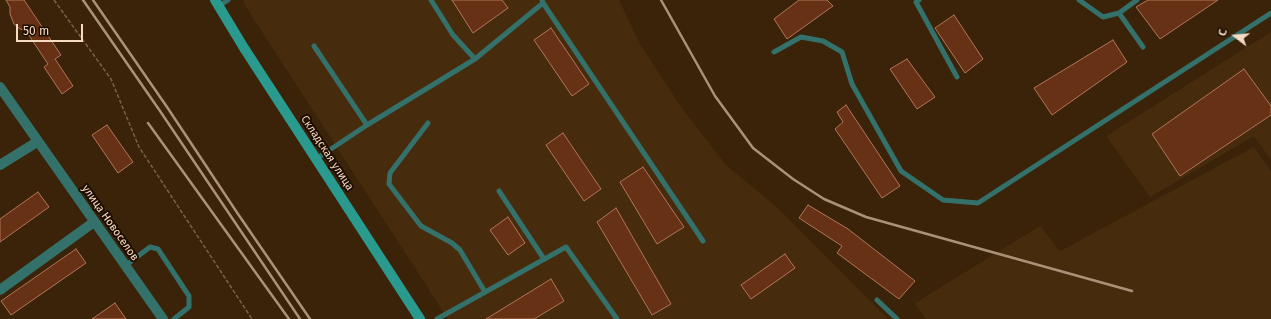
<!DOCTYPE html>
<meta charset="utf-8">
<style>
body{margin:0}
#map{position:relative;width:1271px;height:319px;overflow:hidden;background:#3a2309;font-family:"Fira Sans",sans-serif}
canvas{display:block}
.north{position:absolute;left:1215px;top:16px;width:40px;height:40px;-webkit-text-stroke:3px #1e0d00;paint-order:stroke;rotate:286deg;font-size:11px;font-weight:700;line-height:16px;text-align:center;color:#f5dbc3}
.north::after{content:'';display:block;margin:auto;width:14px;height:18px;background:#f5dbc3;clip-path:polygon(50% 0,100% 100%,50% 72%,0 100%)}
.scale{position:absolute;left:16px;top:24px;width:67px;height:18px;box-sizing:border-box;border:2px solid #f5dbc3;border-top:0;padding-left:5px;font-size:12px;line-height:14px;white-space:nowrap;color:#f5dbc3;-webkit-text-stroke:3px #1e0d00;paint-order:stroke}
</style>
<div id="map">
<canvas width="1271" height="319"></canvas>
<div class="north">С</div>
<div class="scale">50 m</div>
</div>
<script>
const g = document.querySelector('canvas').getContext('2d');
g.lineJoin = 'round';
function fillPath(path, color) { g.fillStyle = color; g.fill(path, 'evenodd'); }
const toPath = rows => new Path2D(rows.map(r => 'M' + r).join(''));
function trace(path, color, width, dash) { g.strokeStyle = color; g.lineWidth = width; g.lineCap = dash ? 'butt' : 'round'; g.setLineDash(dash || []); g.stroke(path); }
function write(font, color, halo, rows, align = 'center') {
  g.font = font + ' "Fira Sans",sans-serif'; g.lineWidth = 4; g.setLineDash([]); g.textBaseline = 'middle'; g.strokeStyle = halo; g.fillStyle = color; for (const [text, x, y, turn = 0] of rows) {
    g.save(); g.translate(x, y); g.rotate((+turn || 0) * Math.PI / 180); g.textAlign = isNaN(turn) ? turn : align; if (halo) g.strokeText(text, 0, 0); g.fillText(text, 0, 0); g.restore();
  }
}
const built = toPath([
 [243,0,619,0,640,44,681,107,726,165,779,209,888,319,448,319,246,7],
 [1271,32,1271,160,1254,136,1150,197,1106,136],
 [1254,147,1271,172,1271,319,926,319,915,303,1040,226,1060,251]
]);
const building = toPath([
 [6,0,24,0,61,55,55,59,73,86,62,94,44,67,48,64,26,31,20,29,14,24,10,14,10,7,6,0],
 [452,0,502,0,508,8,473,33,452,0],
 [799,0,827,0,833,6,787,39,774,19,799,0],
 [1148,0,1218,0,1160,39,1136,7,1148,0],
 [954,15,983,59,965,73,935,28,954,15],
 [551,28,589,84,572,96,534,40,551,28],
 [1113,40,1127,62,1052,115,1034,88,1113,40],
 [907,59,935,97,917,109,890,69,907,59],
 [1244,69,1271,106,1271,115,1180,176,1152,134,1244,69],
 [846,105,900,186,882,198,835,129,843,122,837,112,846,105],
 [107,125,133,162,118,173,92,135,107,125],
 [563,133,601,189,584,201,546,145,563,133],
 [643,167,684,227,657,244,620,182,643,167],
 [38,192,49,207,0,242,0,219,38,192],
 [808,205,848,229,915,281,899,299,837,253,842,246,799,218,808,205],
 [616,208,671,304,652,315,597,222,616,208],
 [508,217,525,243,508,255,490,230,508,217],
 [76,249,86,263,11,315,1,301,76,249],
 [785,254,795,268,751,299,741,285,785,254],
 [551,279,564,301,534,319,486,319,551,279],
 [115,303,126,319,92,319,115,303]
]);
const path = toPath([
 [54,0,111,79,139,147,252,319]
]);
const service = toPath([
 [431,0,453,35,475,59],
 [919,0,916,2,957,77],
 [1079,0,1103,17,1119,13,1137,0],
 [543,3,703,241],
 [219,6,228,0],
 [1119,13,1143,47],
 [314,46,367,125],
 [774,52,801,37,823,41,842,52,852,84,901,171,943,200,978,203,1271,13],
 [428,123,390,173,389,184,421,226,452,243,460,250,485,292],
 [316,159,367,125,475,59,543,3,542,0],
 [499,191,544,259],
 [125,266,150,247,158,249,189,296,189,307,174,319],
 [877,300,897,319],
 [437,319,566,247,617,319]
]);
const minor = toPath([
 [0,165,37,142],
 [0,290,94,222]
]);
const tertiary = toPath([
 [0,87,163,319]
]);
const secondary = toPath([
 [215,0,244,48,420,319]
]);
const rail = toPath([
 [83,0,160,111,300,319],
 [93,0,167,107,238,214,310,319],
 [661,0,715,96,753,148,793,179,824,199,866,217,1132,291],
 [148,123,289,319]
]);
const streetNames = [
 ["Складская улица",327,153,57],
 ["улица Новоселов",110,223,55]
];
fillPath(built, '#462c0d');
fillPath(building, '#673115');
trace(building, '#b27559', 1);
trace(path, '#796148', 1.5, [4, 2]);
trace(service, '#33716a', 5);
trace(minor, '#33716a', 10);
trace(tertiary, '#33716a', 10);
trace(secondary, '#2a998e', 10);
trace(rail, '#aa9279', 2.5);
write('11px', '#f5dbc3', '#1e0d00', streetNames);
</script>
